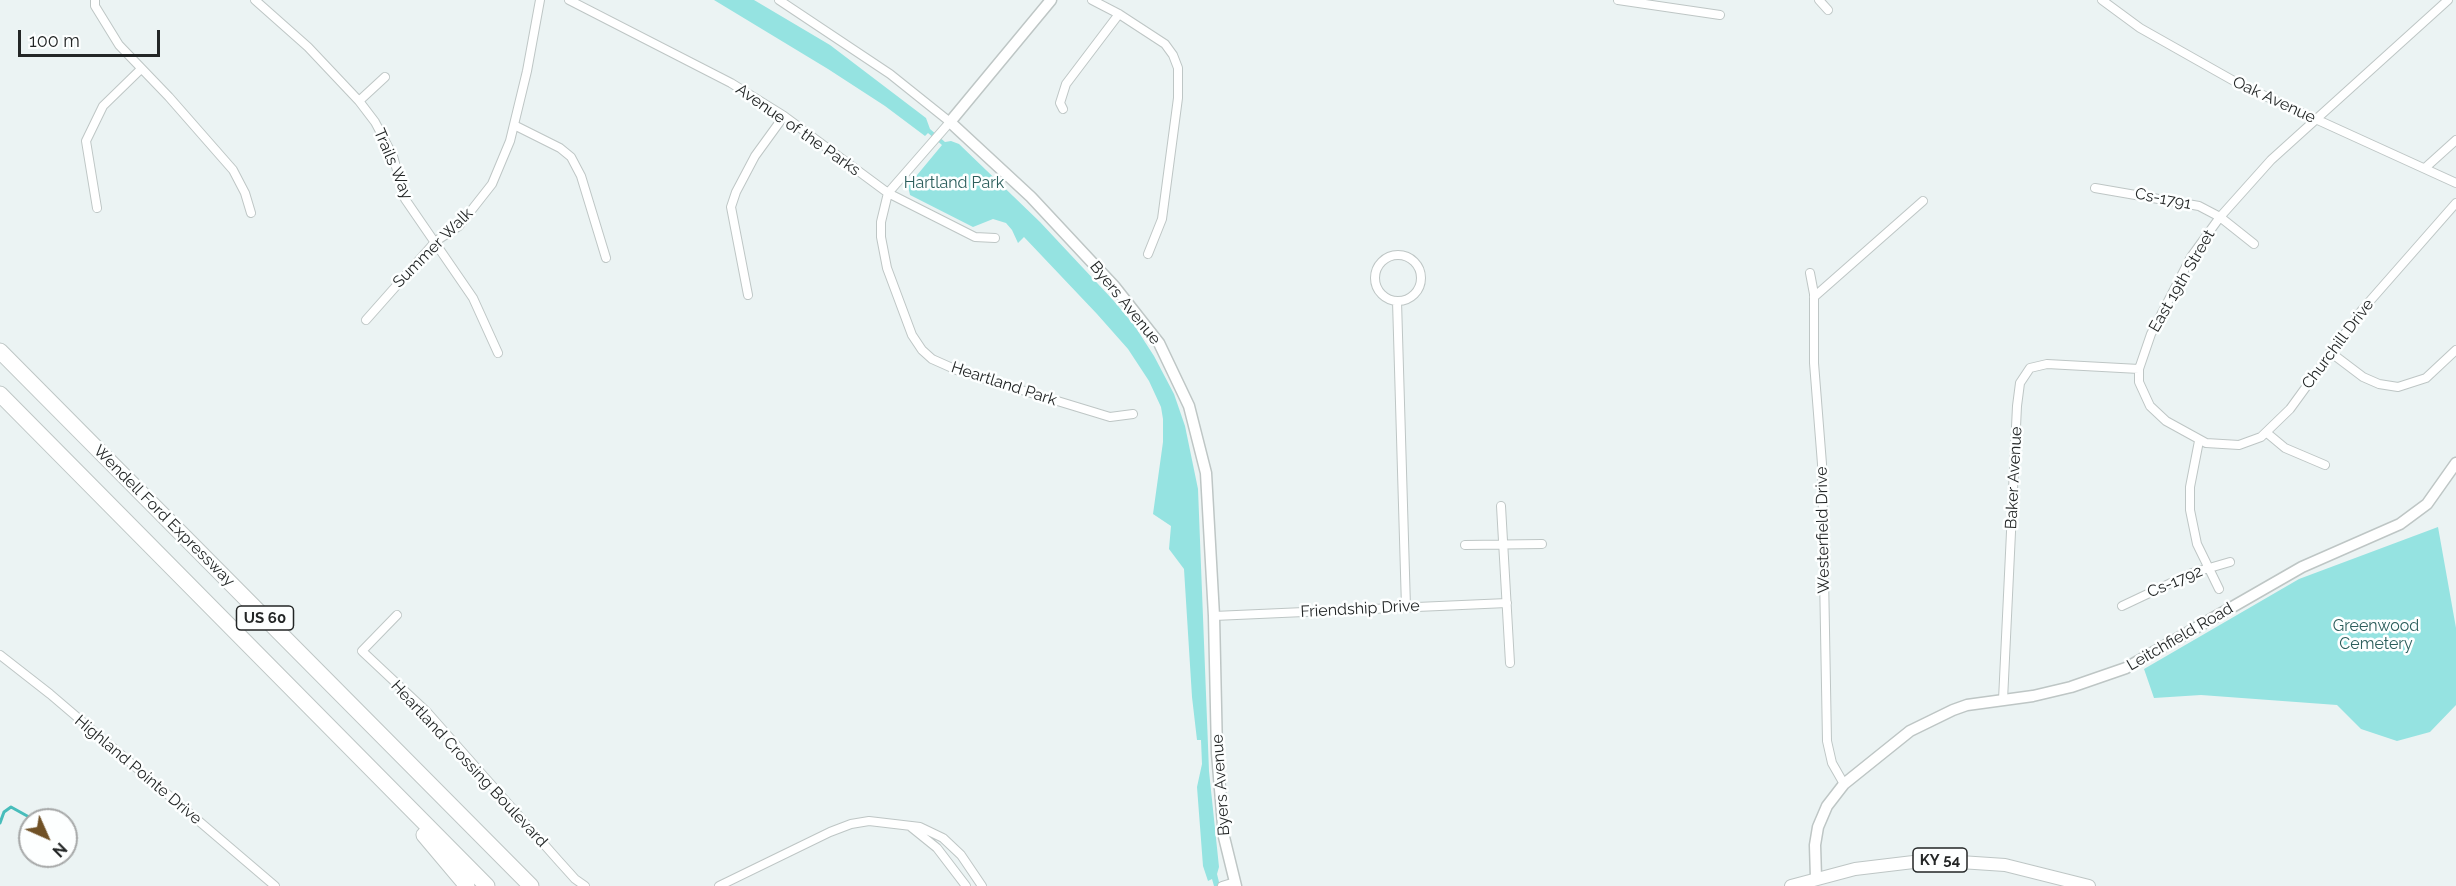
<!DOCTYPE html>
<style>
body{margin:0}
#map{position:relative;width:2456px;height:886px;overflow:hidden;background:#ebf3f3;font-family:Raleway,sans-serif}
canvas{display:block}
.north{position:absolute;left:18px;top:808px;width:60px;height:60px;box-sizing:border-box;background:#fdffff;border:2px solid #a6a8a8;border-radius:50%;rotate:135deg;font-size:16px;font-weight:700;line-height:24px;text-align:center;color:#232626}
.north::after{content:'';display:block;margin:auto;width:21px;height:27px;background:#705126;clip-path:polygon(50% 0,100% 100%,50% 72%,0 100%)}
.scale{position:absolute;left:18px;top:30px;width:142px;height:27px;box-sizing:border-box;border:3px solid #232626;border-top:0;padding-left:8px;font-size:18px;line-height:21px;white-space:nowrap;color:#232626;-webkit-text-stroke:4px #fdffff;paint-order:stroke}
</style>
<div id="map">
<canvas width="2456" height="886"></canvas>
<div class="north">N</div>
<div class="scale">100 m</div>
</div>
<script>
const g = document.querySelector('canvas').getContext('2d');
g.lineJoin = 'round';
function fillPath(path, color) { g.fillStyle = color; g.fill(path, 'evenodd'); }
const toPath = rows => new Path2D(rows.map(r => 'M' + r).join(''));
function trace(path, color, width, dash) { g.strokeStyle = color; g.lineWidth = width; g.lineCap = dash ? 'butt' : 'round'; g.setLineDash(dash || []); g.stroke(path); }
function write(font, color, halo, rows, align = 'center') {
  g.font = font + ' Raleway,sans-serif'; g.lineWidth = 5; g.setLineDash([]); g.textBaseline = 'middle'; g.strokeStyle = halo; g.fillStyle = color; for (const [text, x, y, turn = 0] of rows) {
    g.save(); g.translate(x, y); g.rotate((+turn || 0) * Math.PI / 180); g.textAlign = isNaN(turn) ? turn : align; if (halo) g.strokeText(text, 0, 0); g.fillText(text, 0, 0); g.restore();
  }
}
const green = toPath([
 [714,0,754,0,830,45,926,118,930,129,945,142,951,141,959,144,1040,222,1113,300,1134,325,1154,356,1174,394,1185,426,1198,489,1209,771,1219,867,1217,874,1220,886,1214,886,1212,879,1208,881,1203,866,1197,787,1202,764,1201,740,1197,740,1192,697,1184,569,1169,549,1171,526,1153,514,1163,442,1163,419,1161,407,1149,381,1128,349,1097,314,1024,237,1018,243,1012,230,1006,223,993,219,973,227,910,195,908,186,942,145,928,133,925,136,885,106,828,69],
 [2438,527,2456,628,2456,705,2430,732,2397,741,2361,729,2337,705,2201,695,2154,698,2144,669,2299,579]
]);
const stream = toPath([
 [0,823,4,812,11,807,29,817]
]);
const street = toPath([
 [95,0,95,6,119,45,169,97,233,170,245,193,251,213],
 [255,0,308,47,359,101,375,122,393,156,405,199,473,298,498,353],
 [569,0,731,83,784,116,888,193,975,237,995,238],
 [779,0,890,74,950,122,888,193,881,222,881,237,887,268,912,335,922,350,932,359,959,371,1110,417,1133,414],
 [1092,0,1119,14,1165,44,1173,55,1178,68,1178,98,1162,219,1148,254],
 [1618,0,1720,15],
 [1819,0,1828,10],
 [2102,0,2140,28,2241,85,2456,183],
 [2448,0,2271,160,2220,217,2191,257,2151,334,2139,369,2139,382,2150,406,2166,421,2206,443,2239,445,2261,437,2290,409,2362,310,2456,203],
 [359,101,385,77],
 [1063,109,1060,103,1066,84,1119,14],
 [514,125,560,148,571,157,581,176,606,258],
 [2425,168,2456,140],
 [2095,188,2199,206,2220,217,2254,244],
 [97,208,86,141,103,106,141,69],
 '1375 278a23 23 0 1 1 46 0a23 23 0 1 1-46 0Z',
 [1810,273,1814,294,1814,363,1822,464,1827,741,1832,763,1844,784],
 [748,295,731,207,736,192,755,156,784,116],
 [1814,297,1923,201],
 [1397,301,1406,607],
 [366,320,436,241,459,226,492,184,510,141,527,71,540,0],
 [2330,352,2363,377,2379,384,2398,387,2426,378,2456,350],
 [2267,433,2285,448,2325,465],
 [2199,441,2190,487,2190,510,2197,544,2219,589],
 [1501,506,1510,663],
 [1465,545,1542,544],
 [2122,606,2192,573,2230,562],
 [397,615,362,651,427,712,557,859,575,879,585,886],
 [1214,616,1507,603],
 [0,655,50,694,275,886],
 [2003,700,2017,406,2020,383,2030,368,2047,364,2139,369],
 [911,827,937,848,966,886],
 [719,886,830,832,851,824,869,821,920,827,943,838,961,855,982,886],
 [1222,886,1235,882]
]);
const secondary = toPath([
 [1051,0,950,122,1031,197,1115,287,1159,343,1189,406,1206,473,1214,616,1217,753,1224,837,1236,886],
 [1816,878,1815,845,1818,827,1827,806,1844,784,1910,731,1953,710,1967,705,2033,696,2071,687,2126,668,2302,567,2400,524,2427,504,2456,463]
]);
const primary = toPath([
 [1791,886,1855,869,1930,860,2005,865,2089,886]
]);
const highway = toPath([
 [0,351,531,886],
 [0,394,487,886],
 [424,835,467,886]
]);
const shields = [
 [265,618,57],
 [1940,860,54]
];
const shieldNames = [
 ["US 60",265,618],
 ["KY 54",1940,860]
];
const streetNames = [
 ["Oak Avenue",2274,100,25],
 ["Avenue of the Parks",798,130,35],
 ["Trails Way",393,164,67],
 ["Cs-1791",2163,199,11],
 ["Summer Walk",433,248,-45],
 ["East 19th Street",2182,281,-60],
 ["Byers Avenue",1125,303,51],
 ["Churchill Drive",2338,344,-53],
 ["Heartland Park",1004,384,18],
 ["Baker Avenue",2014,478,-87],
 ["Wendell Ford Expressway",164,516,45],
 ["Westerfield Drive",1823,530,-91],
 ["Cs-1792",2175,582,-23],
 ["Friendship Drive",1360,609,-3],
 ["Leitchfield Road",2180,637,-30],
 ["Heartland Crossing Boulevard",469,764,47],
 ["Highland Pointe Drive",138,770,40],
 ["Byers Avenue",1221,785,-94]
];
const parkNames = [
 ["Hartland Park",954,183],
 ["Greenwood",2376,626],
 ["Cemetery",2376,644]
];
fillPath(green, '#95e3e1');
trace(stream, '#48bdbb', 3);
trace(street, '#bec6c5', 10);
trace(secondary, '#bec6c5', 13);
trace(primary, '#bec6c5', 14);
trace(highway, '#bec6c5', 17);
trace(street, '#fff', 8);
trace(secondary, '#fff', 10);
trace(primary, '#fff', 12);
trace(highway, '#fff', 15);
for (const [x, y, w] of shields) { const box = new Path2D(); box.roundRect(x - w / 2, y - 12, w, 24, 4.5); g.fillStyle = '#fdffff'; g.fill(box); trace(box, '#232626', 1.5); }
write('bold 15px', '#232626', null, shieldNames);
write('16px', '#232626', '#fdffff', streetNames);
write('16px', '#2c5e5c', '#fdffff', parkNames);
</script>
